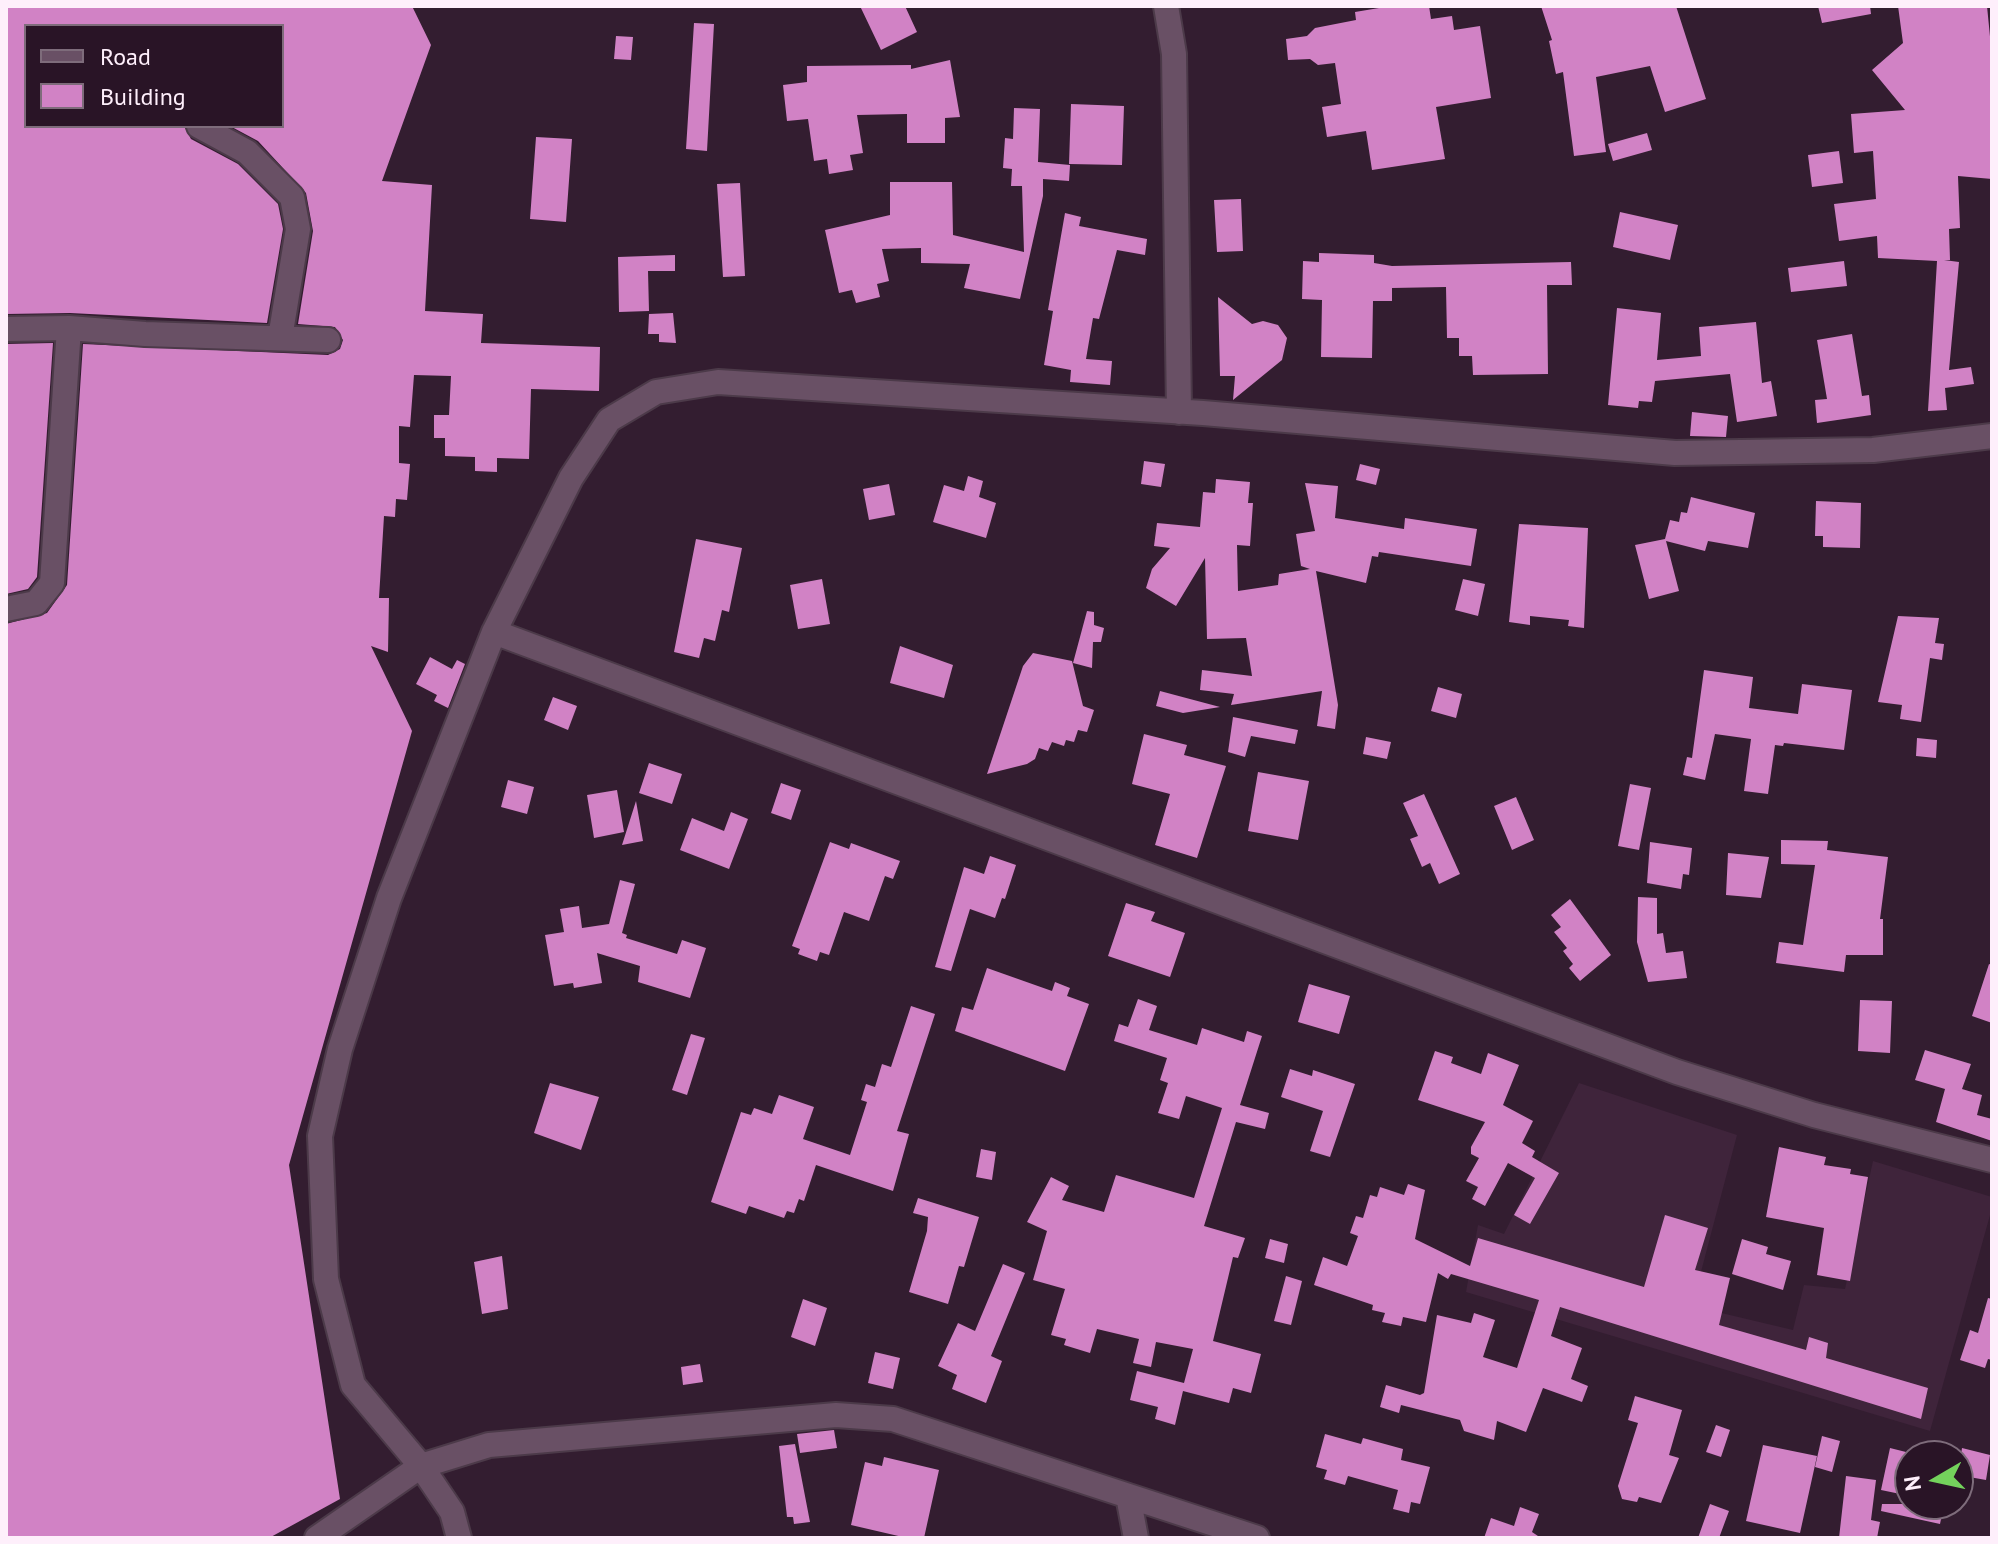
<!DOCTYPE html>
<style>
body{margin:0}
#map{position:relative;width:1998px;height:1544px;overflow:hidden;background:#331d30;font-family:"PT Sans",sans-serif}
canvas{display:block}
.frame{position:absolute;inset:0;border:8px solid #feeffb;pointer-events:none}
.legend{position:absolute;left:24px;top:24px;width:260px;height:104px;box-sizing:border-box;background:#291426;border:2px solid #7e6c7b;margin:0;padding:10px 14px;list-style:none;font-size:24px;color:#feeffb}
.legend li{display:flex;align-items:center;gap:16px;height:40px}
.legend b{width:40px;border:2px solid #7e6c7b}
.north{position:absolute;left:1894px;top:1440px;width:80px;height:80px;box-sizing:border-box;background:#291426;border:2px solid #7e6c7b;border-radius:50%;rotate:261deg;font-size:22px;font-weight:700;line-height:32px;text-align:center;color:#feeffb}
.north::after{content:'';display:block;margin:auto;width:28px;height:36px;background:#74d25c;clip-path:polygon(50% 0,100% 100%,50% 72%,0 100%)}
</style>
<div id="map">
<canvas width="1998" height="1544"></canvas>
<div class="frame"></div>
<ul class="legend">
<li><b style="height:10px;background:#695065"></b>Road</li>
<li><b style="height:22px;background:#d182c5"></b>Building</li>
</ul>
<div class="north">N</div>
</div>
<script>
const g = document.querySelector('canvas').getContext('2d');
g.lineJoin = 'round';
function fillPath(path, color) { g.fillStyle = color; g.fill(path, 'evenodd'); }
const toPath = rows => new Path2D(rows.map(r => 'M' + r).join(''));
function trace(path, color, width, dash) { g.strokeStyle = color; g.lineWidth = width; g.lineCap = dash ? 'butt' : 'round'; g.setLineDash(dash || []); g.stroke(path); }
const built = toPath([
 [1579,1083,1737,1135,1692,1306,1793,1330,1804,1285,1845,1289,1873,1161,1992,1197,1992,1208,1930,1431,1466,1292,1478,1225,1504,1234]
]);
const building = toPath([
 [6,6,412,6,431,45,382,181,432,185,425,311,483,314,481,343,600,347,599,391,531,389,529,459,497,458,497,472,475,471,475,457,445,456,445,438,434,438,434,415,449,415,451,376,414,375,410,427,399,426,399,463,410,464,407,500,396,499,395,517,384,516,379,598,389,598,388,652,371,646,412,731,289,1165,340,1499,269,1538,6,1538,6,624,47,613,67,585,83,344,328,355,340,349,343,340,335,327,298,324,313,231,306,193,258,141,230,126,282,126,282,26,26,26,26,126,184,126,191,139,238,164,278,204,283,229,267,323,70,313,6,314],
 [860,6,905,6,917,32,881,50],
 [1391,6,1429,6,1431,19,1452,16,1454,30,1480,26,1491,98,1436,107,1445,159,1372,170,1366,131,1327,137,1322,107,1341,104,1335,63,1318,65,1310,59,1288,60,1286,39,1307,36,1315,28,1356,20,1355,12],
 [1541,6,1676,6,1706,99,1665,112,1650,66,1596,77,1606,152,1574,156,1563,72,1556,74,1549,41,1552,40],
 [1818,6,1870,6,1871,14,1822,23],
 [1898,6,1987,6,1992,57,1992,179,1958,176,1960,228,1949,229,1950,260,1944,260,1959,262,1949,370,1971,367,1974,384,1945,388,1947,410,1928,411,1937,261,1878,258,1877,236,1839,241,1834,204,1876,199,1873,151,1854,153,1851,114,1905,110,1872,70,1903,43],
 [694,23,714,24,707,151,686,149],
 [616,36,633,37,631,60,614,59],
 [950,60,960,117,945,118,945,143,907,143,907,114,857,115,863,153,850,155,853,170,829,174,827,159,814,161,808,119,787,121,783,85,807,82,807,66,911,65,911,69],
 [1071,104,1124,106,1122,165,1069,164],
 [1014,108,1040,109,1038,162,1070,165,1069,181,1043,179,1043,196,1020,299,964,288,970,264,921,263,921,248,882,249,889,281,877,284,880,297,856,303,852,290,839,293,825,230,890,215,890,182,952,182,953,235,1024,252,1022,186,1011,186,1012,169,1003,168,1005,138,1013,139],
 [1647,133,1652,150,1613,161,1608,144],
 [536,137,572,139,566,222,530,219],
 [1839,151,1843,183,1812,187,1808,155],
 [740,183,745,276,723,277,717,184],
 [1241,199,1243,251,1217,252,1214,200],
 [1620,212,1678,225,1670,260,1613,247],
 [1065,213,1081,217,1079,226,1147,239,1145,255,1117,250,1099,319,1093,318,1086,359,1112,361,1110,385,1070,382,1071,370,1044,365,1053,311,1048,310],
 [1319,253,1374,255,1374,263,1392,266,1571,262,1572,285,1547,285,1548,374,1473,375,1472,356,1459,356,1459,338,1447,338,1446,287,1392,288,1392,301,1373,301,1372,358,1321,357,1322,300,1302,299,1303,261,1319,262],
 [675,255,675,271,648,271,649,311,619,312,618,257],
 [1844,261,1847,286,1791,292,1788,268],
 [1218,297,1252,324,1263,321,1278,325,1287,338,1282,360,1233,400,1235,376,1220,376],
 [1617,308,1661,313,1657,360,1701,356,1699,327,1756,322,1762,383,1771,381,1777,416,1737,422,1730,374,1655,381,1652,402,1639,401,1638,408,1608,405],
 [673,313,676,343,659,342,659,334,648,334,649,314],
 [1852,334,1862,396,1869,395,1871,415,1817,423,1815,400,1827,399,1817,340],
 [53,343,37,577,28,589,6,594,6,344],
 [1692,412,1728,416,1726,437,1690,436],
 [1144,461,1165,464,1161,487,1141,484],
 [1360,464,1380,469,1376,485,1356,480],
 [968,476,983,481,979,497,996,503,986,538,933,522,944,485,964,491],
 [1216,479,1250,482,1248,503,1253,503,1250,546,1237,545,1238,591,1278,585,1279,574,1310,569,1301,566,1296,534,1315,531,1305,483,1338,486,1335,518,1404,529,1405,518,1477,529,1471,566,1379,552,1378,557,1372,556,1366,583,1316,571,1338,705,1335,729,1317,726,1322,691,1231,705,1234,694,1200,690,1202,670,1252,676,1246,638,1207,639,1205,558,1176,606,1146,588,1152,569,1170,548,1154,546,1157,523,1200,527,1203,492,1215,493],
 [889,484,895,515,869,520,863,489],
 [1691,497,1755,513,1748,548,1708,541,1705,551,1666,541,1679,591,1649,599,1635,545,1665,539,1670,520,1679,522,1681,512,1687,513],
 [1816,501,1861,503,1860,548,1823,547,1823,536,1815,536],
 [1519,524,1588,528,1584,628,1568,626,1569,620,1530,616,1530,625,1509,622],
 [696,539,742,548,729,612,722,610,715,641,704,638,699,658,674,652],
 [822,579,830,624,798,629,790,585],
 [1463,579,1485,584,1478,616,1455,610],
 [1087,611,1094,612,1094,625,1104,628,1101,642,1093,642,1092,668,1073,663],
 [1898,616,1939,618,1935,643,1944,644,1942,660,1930,658,1921,722,1900,719,1902,705,1878,702],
 [900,646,953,665,944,698,890,683],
 [1033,653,1072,661,1083,706,1094,710,1087,732,1078,730,1074,742,1066,740,1064,746,1052,742,1048,751,1039,748,1035,759,1027,764,987,774,1023,666],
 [430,657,452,669,457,660,465,664,448,708,434,701,437,695,416,684],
 [1704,670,1753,677,1749,708,1798,714,1802,684,1852,690,1844,750,1784,743,1783,746,1775,745,1768,794,1744,791,1751,739,1715,734,1705,780,1683,775,1687,757,1692,758],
 [1438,687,1462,694,1456,718,1431,711],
 [1160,691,1220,707,1183,713,1156,706],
 [553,697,577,706,568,730,544,720],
 [1233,717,1298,730,1295,744,1251,736,1245,757,1228,752],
 [1144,734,1187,745,1184,755,1226,766,1197,858,1155,845,1170,794,1132,784],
 [1366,737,1391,742,1387,759,1363,754],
 [1917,738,1937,740,1936,758,1916,756],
 [649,763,682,774,672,804,639,793],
 [1258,772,1309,781,1298,840,1248,831],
 [508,780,534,787,527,814,501,807],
 [781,783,801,790,791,820,771,813],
 [1630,784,1651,788,1639,850,1618,846],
 [617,790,624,832,594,838,587,795],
 [1424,794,1460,874,1439,884,1430,863,1422,867,1410,839,1418,836,1403,803],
 [1516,797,1534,840,1512,850,1494,806],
 [636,801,643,841,622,845],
 [731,812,748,819,729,869,680,850,692,818,724,831],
 [1781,840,1828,841,1827,850,1888,857,1880,919,1883,919,1883,955,1846,955,1844,972,1776,963,1779,942,1803,945,1815,865,1781,864],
 [830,842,849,849,851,843,900,861,893,879,885,876,869,921,844,912,829,955,820,952,817,961,798,954,800,949,792,946],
 [1650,842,1692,848,1689,875,1683,874,1681,889,1647,883],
 [1728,853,1769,857,1761,898,1726,895],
 [990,856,1016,865,1005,899,1002,898,995,918,970,909,951,971,935,967,964,867,984,874],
 [620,880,635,884,622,933,627,935,626,938,677,954,682,940,706,948,690,998,638,982,640,966,597,953,602,983,574,988,573,983,554,986,545,935,564,932,560,909,579,906,582,928,609,924],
 [1638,897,1657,898,1657,934,1663,933,1666,953,1683,951,1687,978,1648,982,1637,942],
 [1570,899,1611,955,1580,981,1569,968,1573,964,1563,951,1567,948,1554,932,1561,927,1551,915],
 [1126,903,1155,912,1151,921,1185,933,1170,977,1108,956],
 [1989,964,1992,965,1992,1023,1972,1016],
 [987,968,1052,991,1055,982,1070,988,1067,996,1089,1004,1065,1071,955,1031,962,1007,973,1010],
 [1309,984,1350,996,1339,1034,1298,1022],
 [1138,999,1157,1006,1149,1030,1197,1045,1202,1028,1244,1042,1247,1031,1262,1036,1240,1105,1269,1113,1265,1129,1236,1122,1204,1226,1245,1238,1238,1258,1233,1257,1213,1341,1261,1354,1251,1393,1233,1388,1229,1403,1183,1391,1175,1425,1155,1419,1158,1407,1130,1400,1137,1371,1184,1383,1193,1349,1156,1342,1151,1367,1133,1363,1139,1339,1097,1329,1090,1353,1064,1345,1066,1339,1051,1335,1065,1289,1033,1280,1047,1231,1027,1222,1051,1177,1069,1186,1062,1200,1104,1212,1116,1175,1194,1198,1222,1108,1186,1096,1179,1119,1158,1113,1168,1083,1160,1080,1167,1058,1114,1041,1119,1024,1128,1027],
 [1860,1000,1892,1001,1890,1053,1858,1051],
 [911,1006,935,1014,897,1131,909,1134,893,1191,816,1165,804,1201,799,1199,794,1213,787,1211,784,1218,749,1206,746,1214,711,1202,741,1112,751,1115,754,1108,772,1114,779,1095,814,1107,803,1139,850,1155,867,1102,861,1100,866,1084,875,1087,882,1064,891,1067],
 [691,1034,705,1038,687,1095,672,1090],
 [1925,1050,1971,1064,1962,1089,1982,1095,1977,1115,1992,1119,1992,1141,1936,1122,1945,1089,1915,1080],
 [1435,1051,1453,1057,1451,1063,1481,1074,1488,1053,1519,1065,1503,1105,1533,1121,1522,1143,1535,1151,1532,1157,1559,1173,1530,1224,1514,1215,1535,1178,1508,1163,1485,1206,1472,1199,1478,1187,1466,1181,1479,1158,1471,1154,1471,1147,1485,1122,1418,1100],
 [1290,1069,1312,1076,1313,1070,1355,1084,1330,1157,1310,1151,1323,1111,1281,1097],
 [550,1083,599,1097,581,1150,534,1133],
 [1779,1147,1826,1157,1824,1165,1851,1169,1850,1174,1868,1177,1850,1281,1817,1275,1824,1228,1766,1217],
 [981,1149,996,1152,992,1180,976,1177],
 [1408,1184,1425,1190,1415,1239,1470,1266,1478,1238,1644,1287,1665,1215,1708,1228,1695,1270,1730,1278,1719,1325,1806,1350,1809,1337,1828,1343,1826,1358,1928,1388,1921,1419,1560,1307,1551,1336,1582,1348,1571,1379,1588,1386,1582,1402,1543,1388,1526,1432,1497,1421,1494,1440,1464,1431,1460,1420,1401,1405,1399,1413,1380,1407,1386,1385,1420,1395,1424,1393,1437,1315,1471,1323,1474,1313,1495,1320,1483,1357,1517,1368,1539,1300,1451,1274,1448,1279,1438,1273,1426,1322,1403,1317,1401,1326,1382,1322,1385,1313,1372,1310,1373,1305,1314,1285,1323,1257,1347,1266,1358,1236,1350,1233,1356,1216,1363,1218,1370,1195,1377,1197,1380,1187,1404,1195],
 [918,1198,979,1217,964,1267,959,1266,948,1304,909,1292,927,1231,928,1217,913,1213],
 [1270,1239,1288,1244,1284,1263,1265,1258],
 [1742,1239,1768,1247,1766,1254,1791,1261,1783,1290,1732,1274],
 [502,1256,508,1309,482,1314,474,1262],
 [1003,1264,1025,1273,991,1356,1002,1361,986,1403,952,1389,957,1375,938,1366,958,1323,975,1331],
 [1286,1276,1302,1281,1291,1325,1274,1321],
 [1988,1298,1992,1299,1992,1360,1988,1359,1985,1368,1960,1360,1970,1330,1978,1333],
 [803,1299,827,1308,815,1346,791,1337],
 [875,1352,900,1358,893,1389,868,1383],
 [700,1364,703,1382,683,1385,681,1367],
 [1635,1396,1682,1410,1669,1455,1679,1458,1661,1503,1639,1497,1637,1502,1622,1499,1618,1486,1638,1423,1628,1420],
 [1716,1425,1730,1430,1721,1457,1706,1452],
 [834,1430,837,1448,800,1453,797,1434],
 [1325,1434,1361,1444,1363,1438,1403,1449,1401,1460,1430,1467,1420,1504,1411,1502,1409,1513,1393,1509,1398,1490,1348,1476,1345,1485,1324,1479,1327,1470,1316,1467],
 [1822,1436,1840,1441,1832,1472,1815,1467],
 [795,1444,810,1522,794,1524,793,1517,787,1517,779,1446],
 [1763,1445,1817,1456,1800,1533,1746,1521],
 [1890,1448,1910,1453,1910,1496,1881,1490],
 [1962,1448,1990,1455,1986,1480,1958,1475],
 [884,1457,939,1470,924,1538,907,1538,851,1525,865,1462,882,1466],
 [1846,1476,1876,1480,1871,1520,1880,1522,1877,1538,1839,1538],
 [1710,1504,1729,1511,1719,1538,1698,1538],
 [1882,1504,1944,1504,1940,1524,1881,1511],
 [1520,1507,1539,1514,1532,1532,1541,1538,1484,1538,1491,1518,1514,1526]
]);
const minor = toPath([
 [1166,6,1174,54,1179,412],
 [199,126,247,152,292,197,298,229,280,338],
 [6,329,69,328,145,334,328,340],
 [6,609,36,603,52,583,69,328],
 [494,632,1677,1072,1814,1115,1992,1160],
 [1128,1496,1136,1538],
 [317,1538,421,1466,489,1445,836,1415,893,1419,1257,1538],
 [459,1538,452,1512,421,1466,353,1385,326,1279,320,1136,340,1049,389,898,494,632,571,478,609,420,656,392,718,382,1203,413,1675,453,1873,450,1992,436]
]);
fillPath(built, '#3f243b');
fillPath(building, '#d182c5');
trace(minor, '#4c3a49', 28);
trace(minor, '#695065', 24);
</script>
